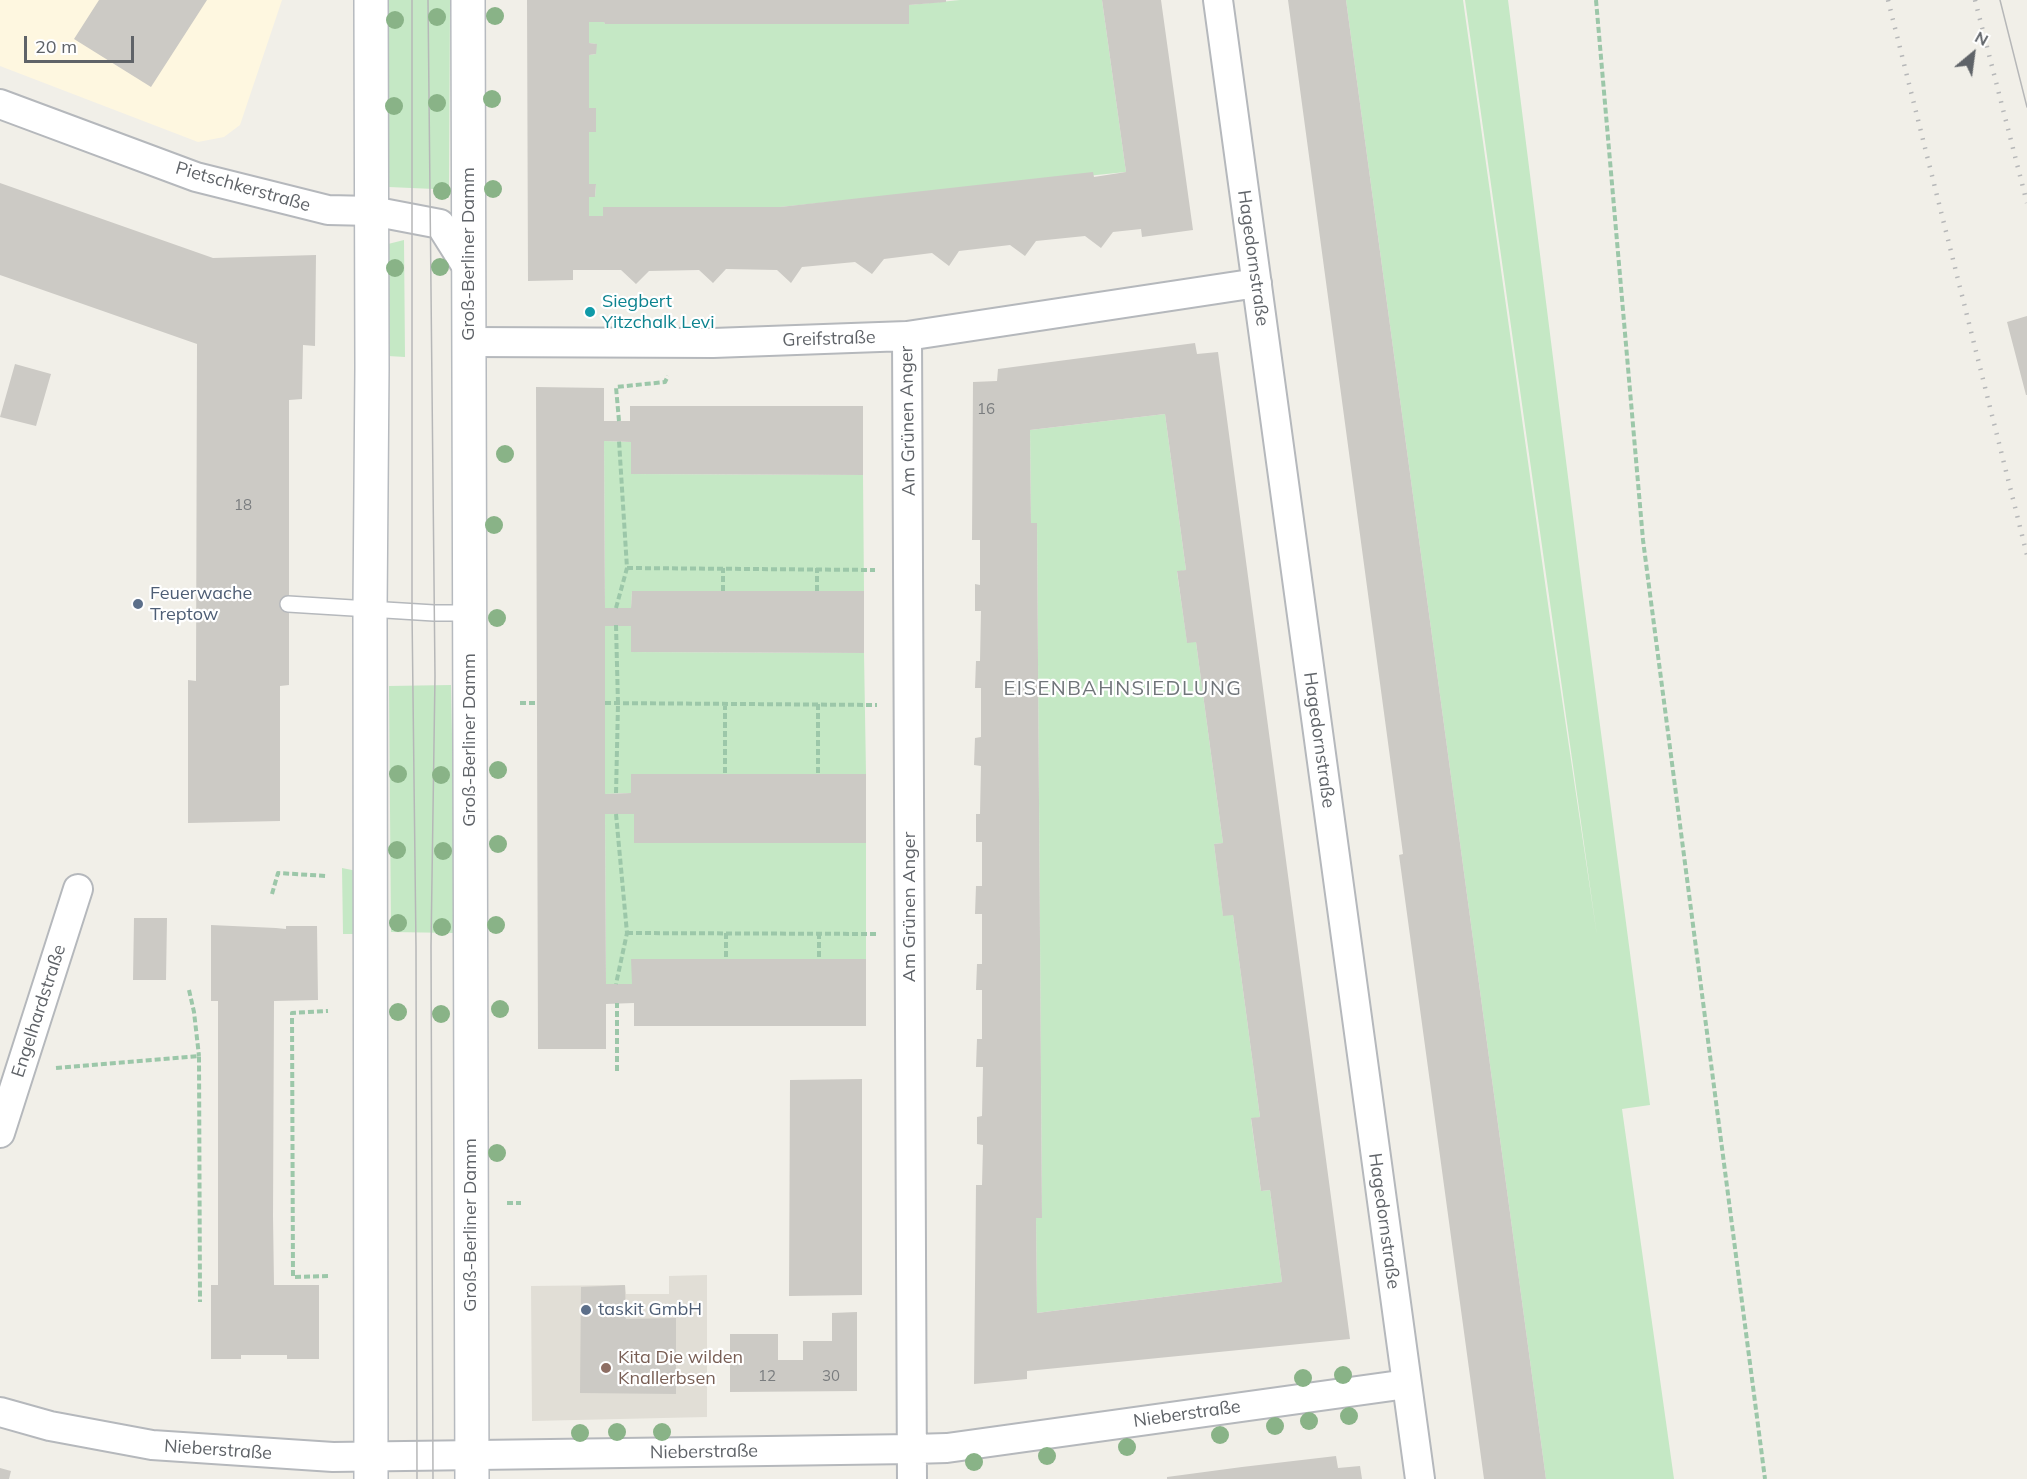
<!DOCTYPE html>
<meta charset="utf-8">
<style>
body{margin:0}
#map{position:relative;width:2027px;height:1479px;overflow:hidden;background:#f1efe8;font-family:Mulish,sans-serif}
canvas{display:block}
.north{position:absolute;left:1943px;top:24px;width:60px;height:60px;-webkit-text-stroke:4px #fff;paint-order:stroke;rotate:29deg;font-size:16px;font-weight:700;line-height:24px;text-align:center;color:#5f6368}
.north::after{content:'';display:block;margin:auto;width:21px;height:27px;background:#5f6368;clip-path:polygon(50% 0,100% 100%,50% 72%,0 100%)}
.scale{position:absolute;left:24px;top:36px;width:110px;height:27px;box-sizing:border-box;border:3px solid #5f6368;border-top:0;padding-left:8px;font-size:18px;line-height:21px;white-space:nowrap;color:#5f6368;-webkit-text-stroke:4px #fff;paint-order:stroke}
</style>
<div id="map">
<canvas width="2027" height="1479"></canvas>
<div class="north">N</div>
<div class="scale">20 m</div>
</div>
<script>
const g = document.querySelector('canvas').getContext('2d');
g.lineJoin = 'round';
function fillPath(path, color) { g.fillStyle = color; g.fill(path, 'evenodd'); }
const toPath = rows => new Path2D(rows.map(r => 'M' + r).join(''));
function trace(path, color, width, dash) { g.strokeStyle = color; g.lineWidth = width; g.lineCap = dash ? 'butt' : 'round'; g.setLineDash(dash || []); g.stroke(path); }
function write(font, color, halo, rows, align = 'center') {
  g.font = font + ' Mulish,sans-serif'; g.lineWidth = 4.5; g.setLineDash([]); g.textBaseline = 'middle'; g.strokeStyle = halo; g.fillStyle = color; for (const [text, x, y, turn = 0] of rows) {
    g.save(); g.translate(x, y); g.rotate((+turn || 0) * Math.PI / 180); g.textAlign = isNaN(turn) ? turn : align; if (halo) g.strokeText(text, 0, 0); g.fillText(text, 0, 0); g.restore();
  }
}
const commercial = toPath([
 [0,0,282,0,240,125,224,137,198,142,0,66]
]);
const education = toPath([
 [707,1275,707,1417,532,1421,531,1286,625,1285,626,1294,669,1294,669,1276]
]);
const green = toPath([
 [388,0,450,0,449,198,434,189,389,187],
 [960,0,1102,0,1126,172,780,207,603,207,603,216,589,216,589,197,595,197,596,185,589,184,589,132,596,131,596,108,589,108,589,55,596,54,596,44,589,43,589,22,604,22,605,24,909,24,909,5],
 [1346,0,1463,0,1549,611,1597,936,1465,0,1508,0,1583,596,1650,1105,1622,1109,1674,1479,1546,1479],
 [404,240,405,357,388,356,388,244],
 [1165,414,1186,570,1177,572,1187,642,1196,642,1223,843,1214,844,1223,915,1233,915,1260,1117,1251,1119,1261,1191,1270,1190,1282,1282,1037,1313,1036,1218,1042,1218,1037,523,1031,523,1030,430],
 [604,441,631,442,632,474,863,475,864,591,632,591,631,608,605,608],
 [605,626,631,626,632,652,864,653,866,774,631,774,631,793,605,794],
 [451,685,456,933,391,932,389,686],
 [605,814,634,814,634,843,866,843,866,959,632,959,632,984,606,984],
 [342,868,357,871,357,934,343,934]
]);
const building = toPath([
 [99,0,207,0,151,87,74,39],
 [527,0,946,0,946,2,909,5,909,24,605,24,604,22,589,22,589,43,597,44,596,54,589,55,589,108,596,108,596,132,589,132,589,184,596,184,595,197,589,197,589,216,603,216,603,207,780,207,1093,172,1094,177,1126,172,1102,0,1161,0,1193,230,1142,237,1141,229,1113,232,1101,248,1085,236,1036,241,1025,256,1010,245,959,251,949,266,932,253,884,259,872,274,855,262,802,267,791,283,777,270,726,269,713,283,699,270,649,271,636,284,621,270,573,270,573,280,528,281],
 [1288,0,1346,0,1546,1479,1484,1479,1399,855,1403,854],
 [0,183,213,258,316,255,315,346,303,345,302,399,289,400,289,685,280,686,280,821,188,823,188,680,196,681,197,344,0,275],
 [2027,316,2027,395,2026,395,2007,322],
 [1195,343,1197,354,1218,352,1350,1339,1027,1371,1027,1379,974,1384,976,1185,982,1185,983,1145,977,1144,977,1117,982,1116,983,1067,976,1067,977,1039,982,1039,982,990,976,990,977,964,982,964,982,914,975,914,976,886,982,886,982,842,976,842,976,814,980,814,981,766,974,765,975,738,981,737,981,688,975,688,976,661,980,661,981,611,975,611,975,584,980,585,980,540,972,540,973,382,997,381,998,369],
 [1165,414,1186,570,1177,571,1187,643,1196,642,1223,843,1214,844,1223,916,1233,915,1260,1117,1251,1118,1261,1191,1270,1190,1282,1282,1037,1313,1036,1218,1042,1218,1037,523,1031,523,1030,430],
 [15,364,51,374,36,426,0,417],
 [536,387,604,388,604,421,630,421,630,406,863,406,863,475,631,474,631,442,604,441,605,608,631,608,632,591,864,591,864,653,631,652,631,626,605,626,605,794,631,793,631,774,866,774,866,843,634,843,634,814,605,814,606,984,632,984,631,959,866,959,866,1026,634,1026,634,1003,606,1004,606,1049,538,1049],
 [134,918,167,918,166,980,133,980],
 [211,925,276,928,286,929,286,926,317,926,318,1000,274,1001,273,1216,274,1285,319,1285,319,1359,287,1359,287,1355,241,1355,241,1359,211,1359,211,1285,218,1285,218,1001,211,1001],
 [862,1079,862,1295,789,1296,790,1080],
 [625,1285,626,1319,676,1318,676,1394,580,1393,581,1287],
 [857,1312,857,1391,730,1392,730,1334,778,1334,778,1360,803,1360,803,1341,832,1341,832,1313],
 [1336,1456,1338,1468,1360,1466,1362,1479,1167,1479,1167,1477,1242,1467],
 [0,1468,11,1471,9,1479,0,1479]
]);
const path = toPath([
 [1596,0,1643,540,1765,1479],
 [619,421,616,387,665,382,668,376],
 [627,568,875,570],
 [723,591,723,568],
 [817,591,817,568],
 [616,608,627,568,619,441],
 [616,625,618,704,616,794],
 [520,703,537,703],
 [605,703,877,705],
 [725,704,725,774],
 [818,704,818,774],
 [616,814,627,933,616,984],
 [272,894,278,873,327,876],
 [627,933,877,934],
 [726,933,726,959],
 [819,933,819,959],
 [189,990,194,1012,199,1056],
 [56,1068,199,1056,200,1302],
 [617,1071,617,1003],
 [507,1203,521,1203],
 [328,1276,293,1277,292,1013,328,1011]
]);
const lane = toPath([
 [288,604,434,613,470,613]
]);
const street = toPath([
 [1218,0,1420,1479],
 [0,104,196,177,328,210,372,211,440,224,469,270],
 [907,336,912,1479],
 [469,342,713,343,907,336,1257,283],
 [0,1133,78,889],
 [0,1412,50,1426,152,1445,333,1457,912,1449,947,1448,1407,1384]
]);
const secondary = toPath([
 [371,0,372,368,370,609,371,1479],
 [468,0,472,1479]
]);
const tram = toPath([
 [412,0,412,612,416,946,417,1479],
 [428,0,435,676,431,946,433,1479],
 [2000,0,2027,107]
]);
const rail = toPath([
 [1888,0,2027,555],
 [1975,0,2027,203]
]);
const trees = [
 [495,16],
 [437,17],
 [395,20],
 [492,99],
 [437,103],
 [394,106],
 [493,189],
 [442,191],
 [440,267],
 [395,268],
 [505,454],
 [494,525],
 [497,618],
 [498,770],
 [398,774],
 [441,775],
 [498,844],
 [397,850],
 [443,851],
 [398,923],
 [496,925],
 [442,927],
 [500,1009],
 [398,1012],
 [441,1014],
 [497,1153],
 [1343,1375],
 [1303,1378],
 [1349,1416],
 [1309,1421],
 [1275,1426],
 [617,1432],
 [662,1432],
 [580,1433],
 [1220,1435],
 [1127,1447],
 [1047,1456],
 [974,1462]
];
const markers = [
 [590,312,6,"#0f9aa8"],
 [138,604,6,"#5c6f8a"],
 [586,1310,6,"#5c6f8a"],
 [606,1368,6,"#8d6e63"]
];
const numberNames = [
 ["16",986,409],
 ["18",243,505],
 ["12",767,1376],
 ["30",831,1376]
];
const streetNames = [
 ["Pietschkerstraße",243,187,16],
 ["Groß-Berliner Damm",469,254,-90],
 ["Hagedornstraße",1253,258,82],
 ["Greifstraße",829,339,-2],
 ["Am Grünen Anger",908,421,-91],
 ["Groß-Berliner Damm",470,740,-90],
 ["Hagedornstraße",1319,740,82],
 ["Am Grünen Anger",910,907,-90],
 ["Engelhardstraße",39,1011,-72],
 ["Hagedornstraße",1384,1221,82],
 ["Groß-Berliner Damm",471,1225,-90],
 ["Nieberstraße",1187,1414,-8],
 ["Nieberstraße",218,1450,4],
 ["Nieberstraße",704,1452,-1]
];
const cultureNames = [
 ["Siegbert",602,302],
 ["Yitzchalk Levi",602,323]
];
const serviceNames = [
 ["Feuerwache",150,594],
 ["Treptow",150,615],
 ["taskit GmbH",598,1310]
];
const educationNames = [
 ["Kita Die wilden",618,1358],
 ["Knallerbsen",618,1379]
];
const neighbourhoodNames = [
 ["EISENBAHNSIEDLUNG",1123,689]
];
fillPath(commercial, '#fef7e0');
fillPath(education, '#e1ded6');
fillPath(green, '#c5e8c5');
fillPath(building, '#cccac5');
trace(lane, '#b5b8bc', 18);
trace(street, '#b5b8bc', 32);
trace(secondary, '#b6babf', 36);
trace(path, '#9cc7a9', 4, [6, 3]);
trace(lane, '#fff', 15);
trace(street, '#fff', 28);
trace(secondary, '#fff', 33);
trace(tram, '#b6b7b8', 1.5);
trace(rail, '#b6b7b8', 4.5, [1.5, 8]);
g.fillStyle = '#89b387';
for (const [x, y] of trees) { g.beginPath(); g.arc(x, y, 9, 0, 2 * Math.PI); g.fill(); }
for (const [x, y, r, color] of markers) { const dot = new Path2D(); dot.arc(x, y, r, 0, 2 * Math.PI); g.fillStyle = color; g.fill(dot); trace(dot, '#fff', 2); }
write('15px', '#7a7d7f', null, numberNames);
write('18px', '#5f6368', '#fff', streetNames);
write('18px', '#0d838f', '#fff', cultureNames, 'left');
write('18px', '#4e5e75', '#fff', serviceNames, 'left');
write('18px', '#785e54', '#fff', educationNames, 'left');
g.letterSpacing = '1.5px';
write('20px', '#70757a', '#fff', neighbourhoodNames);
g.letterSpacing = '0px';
</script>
